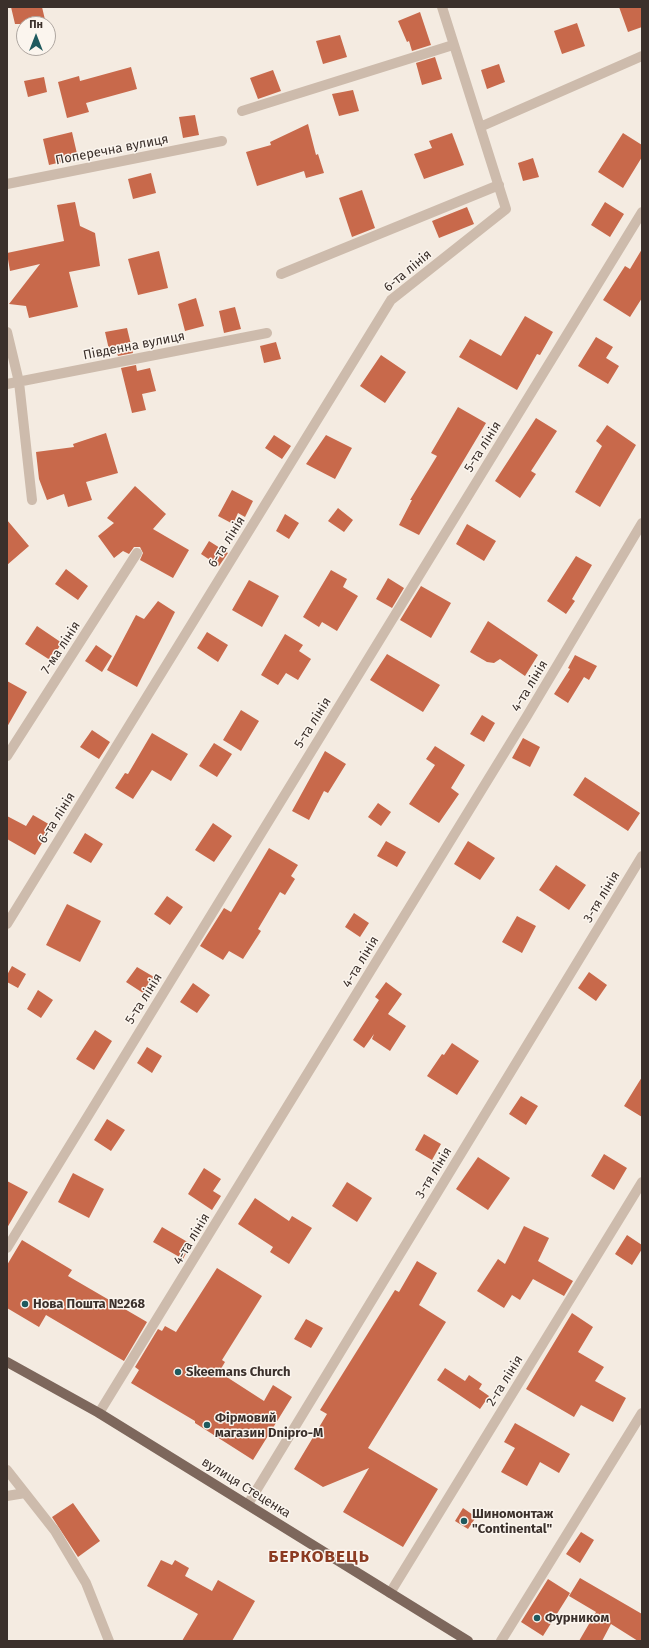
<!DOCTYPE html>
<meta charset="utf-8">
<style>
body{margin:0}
#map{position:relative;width:649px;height:1648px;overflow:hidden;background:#f4ebe1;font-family:"Fira Sans",sans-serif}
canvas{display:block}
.frame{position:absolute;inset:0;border:8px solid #3b302b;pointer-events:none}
.north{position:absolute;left:16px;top:16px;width:40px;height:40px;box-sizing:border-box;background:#fbf5ee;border:1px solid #aea6a0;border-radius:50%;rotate:0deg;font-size:11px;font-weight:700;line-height:16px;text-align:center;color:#3b302b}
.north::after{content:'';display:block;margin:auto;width:14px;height:18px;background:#1f5a5e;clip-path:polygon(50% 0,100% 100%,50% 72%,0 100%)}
</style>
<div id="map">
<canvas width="649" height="1648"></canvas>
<div class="frame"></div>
<div class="north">Пн</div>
</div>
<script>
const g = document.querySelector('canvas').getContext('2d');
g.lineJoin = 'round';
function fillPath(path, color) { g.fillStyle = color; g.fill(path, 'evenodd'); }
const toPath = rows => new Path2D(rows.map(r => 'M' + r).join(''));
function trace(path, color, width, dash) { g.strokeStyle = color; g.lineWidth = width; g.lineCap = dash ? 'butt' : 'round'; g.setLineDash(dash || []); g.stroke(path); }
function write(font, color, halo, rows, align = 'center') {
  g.font = font + ' "Fira Sans",sans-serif'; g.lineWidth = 3; g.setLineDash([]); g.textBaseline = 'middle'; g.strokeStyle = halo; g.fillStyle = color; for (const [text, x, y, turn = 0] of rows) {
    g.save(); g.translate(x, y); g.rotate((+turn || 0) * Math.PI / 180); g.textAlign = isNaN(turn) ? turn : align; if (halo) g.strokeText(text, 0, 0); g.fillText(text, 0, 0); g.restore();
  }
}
const building = toPath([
 [11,7,42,7,46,24,15,24],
 [619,7,642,7,642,27,628,32],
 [420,12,431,45,412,51,409,41,407,42,398,21],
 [577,23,585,46,562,54,554,31],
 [340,35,347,57,323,64,316,41],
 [435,57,442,79,422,85,416,63],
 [499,64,505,82,487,89,481,70],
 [131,67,137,89,86,103,89,112,67,118,58,82,79,76,80,81],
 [273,70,281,91,258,99,250,78],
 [44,77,47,92,28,97,24,81],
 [353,90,359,111,339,116,332,94],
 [195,115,199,135,183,138,179,117],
 [308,124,316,155,318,154,324,173,306,178,304,171,257,186,246,152,271,145,270,142],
 [72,132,78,158,49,165,43,139],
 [452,133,464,165,424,179,414,154,432,148,429,141],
 [623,133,642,145,642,157,623,188,598,172],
 [533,158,539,177,523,181,518,163],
 [151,173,156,193,133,199,128,179],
 [362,190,375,228,352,237,339,198],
 [75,202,80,226,95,233,100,266,69,272,78,307,29,318,26,306,9,304,40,264,10,271,7,253,64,241,57,205],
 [605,202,624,214,610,237,591,225],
 [467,207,474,224,439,238,432,221],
 [642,249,642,298,630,317,603,300,625,266,630,269],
 [159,251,168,288,138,295,128,259],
 [196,298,204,326,185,331,178,304],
 [235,307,241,329,224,333,219,311],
 [525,316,553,332,540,355,537,354,517,390,459,357,470,339,501,356],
 [127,328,133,353,118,356,117,353,110,354,105,332],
 [596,337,613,347,606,358,619,366,608,384,578,366],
 [276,342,281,359,264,363,260,346],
 [381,355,406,372,385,403,360,386],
 [136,365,137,371,150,368,156,391,142,394,146,410,132,413,121,368],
 [458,407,486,423,419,535,399,525,412,500,410,500,437,456,431,453],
 [536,418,557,431,531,471,536,474,520,498,495,481],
 [607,425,636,445,600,507,575,492,602,446,596,441],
 [106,433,118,473,86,482,92,500,68,507,64,494,47,500,39,479,36,452,74,447,73,444],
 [274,435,291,446,282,459,265,448],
 [326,435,352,448,335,479,306,464],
 [135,486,166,514,153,529,189,550,173,578,140,560,143,553,140,547,134,547,129,554,123,551,114,558,98,536,114,523,107,518],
 [232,490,253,501,245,517,238,513,233,524,218,516],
 [338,508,353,520,344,532,328,521],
 [285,514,299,523,289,539,276,531],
 [7,520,29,546,7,565],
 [467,524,496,541,484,561,456,544],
 [209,541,228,553,219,566,201,554],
 [576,556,592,565,572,599,575,601,566,614,547,601],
 [66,569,88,586,78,600,55,584],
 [331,570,347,579,343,587,358,596,337,631,322,622,319,627,303,617],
 [388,578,404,588,392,608,376,599],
 [249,580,279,596,262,627,232,610],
 [421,586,451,603,431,638,400,620],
 [158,601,175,612,137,687,107,670,136,615,144,619],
 [488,621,538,655,525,676,500,659,494,663,487,662,470,652],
 [37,626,62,643,50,660,25,644],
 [207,632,228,645,218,662,197,648],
 [285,634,303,645,299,651,311,659,298,680,286,673,278,685,261,675],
 [96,645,112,656,102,672,85,661],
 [387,654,440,685,423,712,370,680],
 [575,655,597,666,589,680,584,677,568,703,554,694,570,669,568,668],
 [7,681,27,692,7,727],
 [241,710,259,721,241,751,223,740],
 [482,715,495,723,484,742,470,734],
 [92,730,110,742,99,759,80,747],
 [152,733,188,754,171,781,152,770,133,799,115,788,125,773,128,774],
 [523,738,540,747,530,767,512,758],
 [214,743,232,754,217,777,199,766],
 [435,746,465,765,451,788,459,794,439,823,409,804,435,765,426,759],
 [325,751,346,764,328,793,324,791,309,820,292,811],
 [585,777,640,813,628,831,573,795],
 [378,803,391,812,381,826,368,817],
 [33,815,52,826,35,855,7,839,7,816,26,826],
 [213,823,232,836,214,862,195,850],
 [85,833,103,844,91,863,73,853],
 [386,841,406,852,397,867,377,856],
 [468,841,495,858,480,880,454,864],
 [269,848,298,865,291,876,295,879,285,895,280,892,258,929,261,931,243,959,229,951,223,960,200,946,224,908,231,912],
 [556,865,586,885,569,910,539,890],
 [167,896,183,907,170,925,154,914],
 [67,904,101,921,80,962,46,945],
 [354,913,369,923,360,937,345,927],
 [517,916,536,926,522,953,502,942],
 [12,966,26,974,18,988,7,982,7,975],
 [137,967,154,977,143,993,126,982],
 [589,972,607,985,596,1001,578,988],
 [386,982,402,994,388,1014,406,1026,390,1051,372,1039,374,1034,364,1048,353,1040,379,1000,375,997],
 [193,983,210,995,197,1013,180,1002],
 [38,990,53,1000,41,1018,27,1009],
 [95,1030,112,1041,94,1070,76,1059],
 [452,1043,479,1061,457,1095,427,1076,442,1054,444,1055],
 [147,1047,162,1056,152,1073,137,1063],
 [642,1077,642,1117,624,1106],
 [521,1096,538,1106,526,1125,509,1114],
 [107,1119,125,1130,111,1151,94,1140],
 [424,1134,441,1144,432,1160,415,1150],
 [604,1154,627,1168,614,1190,591,1176],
 [478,1157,510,1178,488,1210,456,1189],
 [204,1168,221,1179,213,1191,221,1196,212,1210,188,1194],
 [73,1173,104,1189,89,1218,58,1202],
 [7,1181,28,1192,7,1228],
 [347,1182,372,1198,357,1222,332,1206],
 [255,1198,289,1221,292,1216,312,1228,289,1264,270,1252,273,1247,238,1224],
 [524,1226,549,1238,538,1261,573,1281,564,1296,533,1279,520,1300,512,1295,504,1308,477,1291,498,1259,505,1264],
 [162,1227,191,1244,183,1259,153,1242],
 [627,1235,642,1245,642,1249,632,1265,615,1254],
 [22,1240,72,1270,68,1276,147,1322,124,1361,46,1315,39,1327,7,1308,7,1265],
 [417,1261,437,1273,419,1305,446,1322,368,1448,438,1489,403,1547,343,1512,369,1468,323,1487,294,1469,327,1414,320,1410,395,1290,399,1292],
 [217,1268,262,1296,222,1360,225,1362,219,1372,264,1401,273,1385,292,1397,253,1460,195,1423,195,1421,131,1383,139,1370,135,1367,158,1329,162,1331,165,1326,176,1332],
 [572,1313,593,1327,578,1352,604,1367,595,1381,626,1398,613,1422,581,1405,574,1417,526,1389],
 [306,1319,323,1328,311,1348,294,1339],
 [445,1368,465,1381,469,1375,482,1384,479,1389,489,1396,480,1409,437,1380],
 [515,1423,570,1454,559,1473,540,1462,527,1486,501,1472,515,1448,504,1442],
 [73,1503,100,1541,78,1557,52,1517],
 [463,1508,476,1517,468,1529,455,1521],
 [581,1532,594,1540,580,1563,566,1554],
 [161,1560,172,1565,175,1560,189,1568,185,1576,212,1591,218,1580,255,1601,232,1641,182,1641,198,1614,147,1586],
 [580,1578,642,1614,642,1641,638,1641,611,1624,602,1641,579,1641,596,1612,569,1596],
 [548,1579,570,1593,543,1636,521,1622]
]);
const minor = toPath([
 [242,111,453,45],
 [480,127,642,56],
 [7,184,222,141],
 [281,274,499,185],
 [7,332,19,382,32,500],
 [7,384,267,333],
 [7,756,137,553],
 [7,924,391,300,506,209,442,7],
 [7,1248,642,212],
 [99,1413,527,716,642,523],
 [7,1470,55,1531,86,1583,109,1641],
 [7,1496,25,1493],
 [248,1504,642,856],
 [390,1593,642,1182],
 [501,1641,642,1413]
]);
const major = toPath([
 [7,1362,99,1413,468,1641]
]);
const markers = [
 [25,1304,4,"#1f5a5e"],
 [178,1372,4,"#1f5a5e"],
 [207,1425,4,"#1f5a5e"],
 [464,1521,4,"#1f5a5e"],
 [537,1618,4,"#1f5a5e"]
];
const streetNames = [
 ["Поперечна вулиця",112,150,-11],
 ["6-та лінія",408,271,-40],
 ["Південна вулиця",134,346,-11],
 ["5-та лінія",483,447,-58],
 ["6-та лінія",227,542,-58],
 ["7-ма лінія",61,648,-57],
 ["4-та лінія",530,686,-59],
 ["5-та лінія",313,723,-58],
 ["6-та лінія",57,818,-58],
 ["3-тя лінія",602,897,-59],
 ["4-та лінія",361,962,-59],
 ["5-та лінія",144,999,-58],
 ["3-тя лінія",434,1173,-59],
 ["4-та лінія",192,1239,-59],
 ["2-га лінія",505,1381,-58],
 ["вулиця Стеценка",246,1488,32]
];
const poiNames = [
 ["Нова Пошта №268",33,1304],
 ["Skeemans Church",186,1372],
 ["Фірмовий",215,1418],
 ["магазин Dnipro-M",215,1433],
 ["Шиномонтаж",472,1514],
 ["\"Continental\"",472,1529],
 ["Фурником",545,1618]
];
const districtNames = [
 ["БЕРКОВЕЦЬ",319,1557]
];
fillPath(building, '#c8694b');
trace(minor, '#cdbbac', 10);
trace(major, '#7d675c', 10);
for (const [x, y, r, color] of markers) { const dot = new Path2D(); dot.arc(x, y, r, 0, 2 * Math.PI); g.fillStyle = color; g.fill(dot); trace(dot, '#fbf5ee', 1.5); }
write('13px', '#3b302b', '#fbf5ee', streetNames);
write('bold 13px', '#3b302b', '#fbf5ee', poiNames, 'left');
g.letterSpacing = '1px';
write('bold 17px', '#8c3b22', '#fbf5ee', districtNames);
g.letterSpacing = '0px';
</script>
